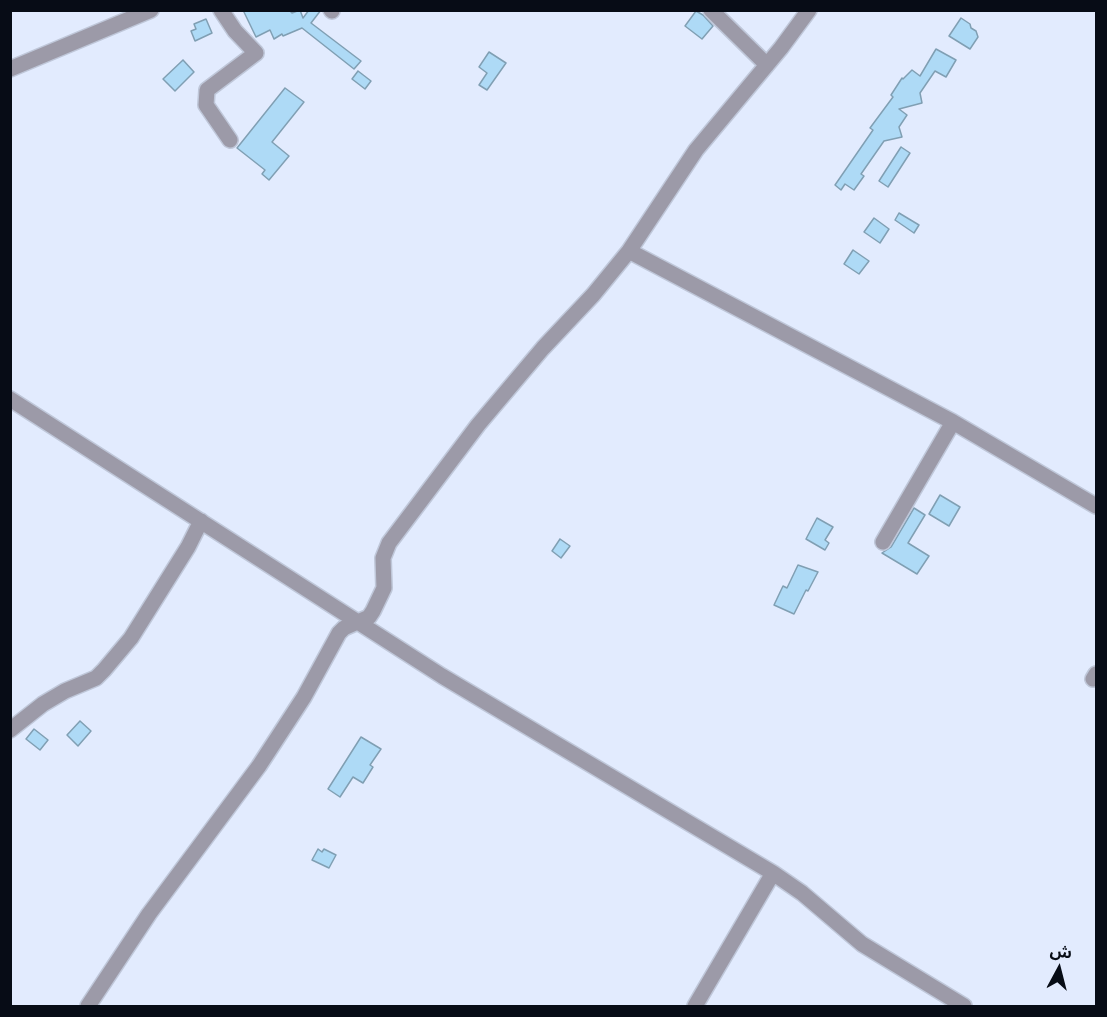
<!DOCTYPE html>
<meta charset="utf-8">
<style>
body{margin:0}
#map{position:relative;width:1107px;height:1017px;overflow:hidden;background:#e2ebfe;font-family:Commissioner,"Noto Sans Arabic",sans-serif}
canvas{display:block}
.frame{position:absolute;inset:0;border:12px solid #070c16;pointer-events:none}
.north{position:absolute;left:1029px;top:939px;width:60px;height:60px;-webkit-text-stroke:4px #e2ebfe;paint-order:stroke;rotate:7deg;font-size:16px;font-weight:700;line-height:24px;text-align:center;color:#070c16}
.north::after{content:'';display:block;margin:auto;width:21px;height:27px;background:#070c16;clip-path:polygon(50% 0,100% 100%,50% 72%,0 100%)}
</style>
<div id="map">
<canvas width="1107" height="1017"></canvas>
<div class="frame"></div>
<div class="north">ش</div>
</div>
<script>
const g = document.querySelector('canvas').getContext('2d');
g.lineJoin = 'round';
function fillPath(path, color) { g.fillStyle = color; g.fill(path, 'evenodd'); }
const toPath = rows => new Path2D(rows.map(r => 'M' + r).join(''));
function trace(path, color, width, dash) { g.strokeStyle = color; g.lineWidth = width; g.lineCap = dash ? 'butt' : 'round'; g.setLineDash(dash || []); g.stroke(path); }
const building = toPath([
 [243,10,289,10,292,13,300,10,303,18,309,10,321,10,311,23,361,61,354,69,302,28,283,36,282,34,274,39,270,30,256,37,243,10],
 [696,11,703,15,713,26,702,39,685,26,696,11],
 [961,18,970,24,971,28,976,31,978,37,970,49,949,36,961,18],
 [206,19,212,33,195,41,191,31,196,29,194,24,206,19],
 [936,49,956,60,946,77,935,71,920,93,922,103,899,109,907,115,899,127,902,137,884,141,861,174,864,176,854,190,845,184,841,190,835,185,873,130,870,128,893,97,891,95,902,78,903,79,912,70,920,76,936,49],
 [489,52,506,63,487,90,479,85,487,73,479,67,489,52],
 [183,60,194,72,175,91,163,79,183,60],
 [358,71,371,81,365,89,352,79,358,71],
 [285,88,304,102,272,142,289,156,269,180,262,174,265,170,237,148,285,88],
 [901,147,910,153,888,187,879,181,901,147],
 [899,213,919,225,914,233,895,220,899,213],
 [874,218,889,229,880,243,864,232,874,218],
 [853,250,869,261,859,274,844,264,853,250],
 [940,495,960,507,949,526,929,514,940,495],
 [914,508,925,515,908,543,929,556,917,574,882,553,891,547,914,508],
 [817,518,833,527,825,540,829,543,825,550,806,539,817,518],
 [560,539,570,546,561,558,552,551,560,539],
 [798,565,818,572,808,591,806,590,794,614,774,605,783,586,787,588,798,565],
 [80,721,91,731,78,746,67,735,80,721],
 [34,729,48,740,40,750,26,739,34,729],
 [361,737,381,749,370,765,373,767,363,783,353,777,340,797,328,789,361,737],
 [318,849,322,852,324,849,336,855,329,868,312,860,318,849]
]);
const minor = toPath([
 [221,10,235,31,256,53,207,90,206,105,230,140],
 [331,10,332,11],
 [711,10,767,65],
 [10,69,151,10],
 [629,251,953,422,1096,506],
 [10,399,442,676,773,873,802,893,862,944,964,1006],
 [883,542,953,422],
 [1093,679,1096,674],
 [10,730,43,704,65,691,96,678,104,670,131,638,188,547,201,521],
 [88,1006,149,914,259,766,304,697,339,633,344,628,369,617,373,611,384,588,383,558,389,543,478,425,543,348,593,295,629,251,696,150,781,48,809,10],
 [695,1006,773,873]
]);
fillPath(building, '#aedaf6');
trace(building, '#809fb3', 1.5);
trace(minor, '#bfc7d9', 18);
trace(minor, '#9c9aa8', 15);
</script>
